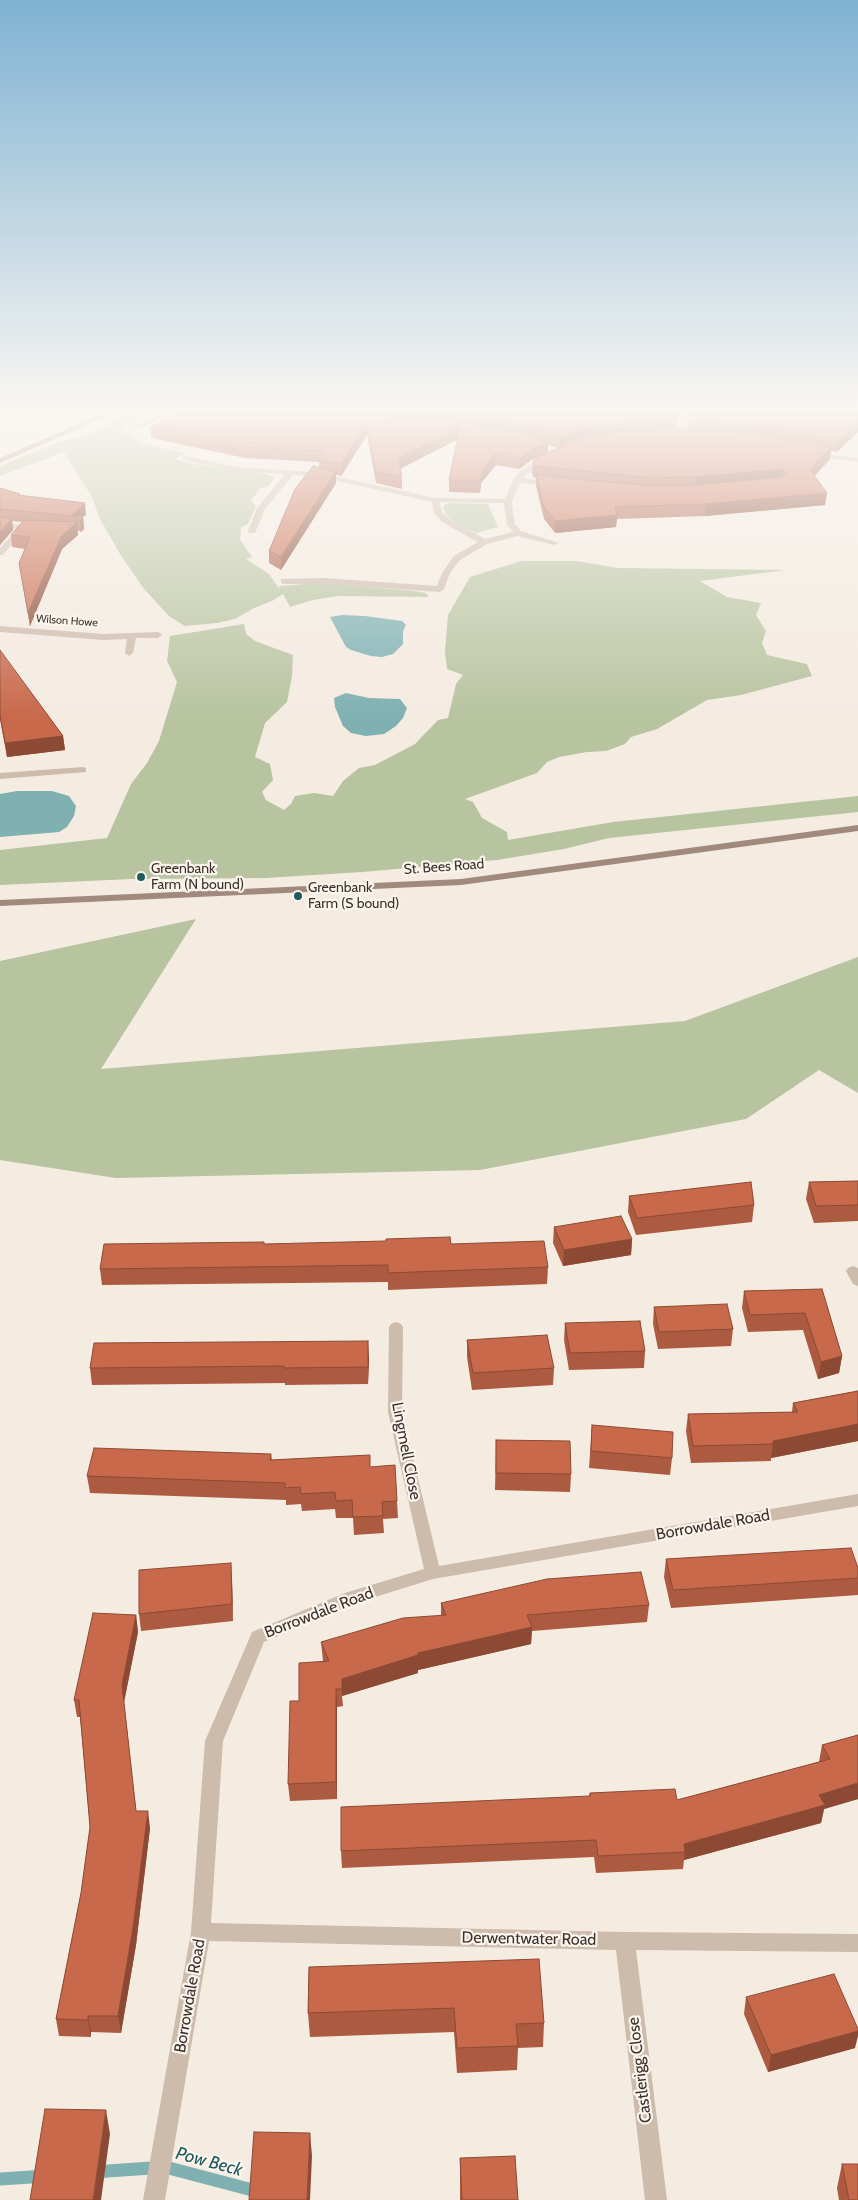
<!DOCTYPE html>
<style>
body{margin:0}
canvas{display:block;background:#f4ebe1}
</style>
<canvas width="858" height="2200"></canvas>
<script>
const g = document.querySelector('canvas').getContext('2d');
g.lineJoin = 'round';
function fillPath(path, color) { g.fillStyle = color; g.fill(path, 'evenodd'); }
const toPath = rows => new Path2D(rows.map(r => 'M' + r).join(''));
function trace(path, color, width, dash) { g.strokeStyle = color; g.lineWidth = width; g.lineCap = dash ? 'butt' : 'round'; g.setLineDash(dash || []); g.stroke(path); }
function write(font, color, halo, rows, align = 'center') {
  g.font = font + ' Cabin,sans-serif'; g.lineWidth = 4.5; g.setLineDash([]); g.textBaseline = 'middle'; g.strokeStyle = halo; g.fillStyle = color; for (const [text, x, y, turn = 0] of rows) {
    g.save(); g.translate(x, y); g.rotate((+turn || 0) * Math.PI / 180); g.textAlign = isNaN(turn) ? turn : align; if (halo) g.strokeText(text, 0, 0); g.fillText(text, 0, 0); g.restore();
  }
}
const green = toPath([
 [136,409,155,409,124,425,118,430,130,435,140,443,186,453,174,459,203,466,264,473,274,478,269,486,260,488,251,501,256,506,248,524,241,527,240,540,252,557,246,559,269,574,280,590,279,586,319,583,415,591,426,593,429,597,338,596,313,600,290,607,283,594,272,601,254,608,235,619,217,623,185,626,169,616,144,589,120,554,99,517,92,497,64,452,0,476,0,466,58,442,87,435],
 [449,503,488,504,498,527,477,533,467,529,449,518,445,512,443,506],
 [521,561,576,561,619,568,786,570,700,581,727,597,761,603,756,615,766,631,762,643,767,655,807,664,812,676,741,695,707,700,657,729,631,737,625,744,606,751,587,752,559,757,547,762,537,773,465,799,473,802,482,818,507,832,508,840,613,822,858,796,858,812,609,838,564,849,497,860,362,872,266,878,131,879,0,885,0,850,107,838,131,784,147,763,159,741,177,682,167,661,170,636,244,624,246,634,255,641,293,655,292,676,287,702,265,723,255,757,270,764,273,780,262,792,266,800,284,810,291,804,295,796,314,793,333,796,343,781,359,768,375,765,415,744,438,720,448,718,456,684,463,675,447,669,445,652,448,615,470,577],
 [196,919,101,1069,685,1021,858,957,858,1093,819,1070,746,1119,480,1170,116,1178,0,1160,0,961]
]);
const water = toPath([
 [342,615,365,616,402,621,406,625,403,631,403,644,393,654,382,657,371,656,351,650,346,647,330,617],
 [346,693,369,698,400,699,407,708,403,718,396,726,384,734,366,736,351,733,343,726,335,707,334,698],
 [17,791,52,791,69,796,76,806,74,816,67,827,59,832,0,837,0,794]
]);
const stream = toPath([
 [94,2172,165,2167,260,2192],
 [0,2179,46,2176]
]);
const street = toPath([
 [171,409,180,409,136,431,129,429,171,409],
 [680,409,688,409,686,435,682,437,670,437,670,433,679,433,680,409],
 [810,452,858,458,858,462,813,456,810,456,810,452],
 [183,455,235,467,315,472,436,498,505,499,513,480,521,470,546,457,550,459,549,461,527,474,523,478,552,482,556,484,552,486,520,483,512,501,513,513,515,524,521,531,559,543,555,545,517,536,487,544,460,560,450,573,444,589,440,592,324,584,284,584,281,583,281,579,324,578,437,586,442,573,454,556,478,542,442,522,434,513,432,502,315,476,293,475,265,509,255,533,249,533,248,531,257,508,285,474,235,471,208,466,183,459,183,455],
 [440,502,504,503,507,524,513,532,485,539,448,518,442,512,440,502],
 [0,522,23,525,27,527,3,555,0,555,0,548,17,529,0,526,0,522],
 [0,626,103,634,158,632,162,635,158,638,136,638,133,653,129,656,125,653,127,639,103,640,0,632,0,626],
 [83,767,86,768,86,772,0,779,0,773,83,767],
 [853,1266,858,1268,858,1286,853,1284,846,1271,848,1268,853,1266],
 [396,1322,401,1324,403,1327,402,1412,439,1566,858,1494,858,1506,433,1579,356,1603,264,1642,223,1741,211,1923,625,1932,858,1934,858,1952,636,1950,667,2200,645,2200,616,1950,209,1941,165,2200,143,2200,191,1932,205,1741,250,1637,252,1632,345,1593,424,1569,388,1412,389,1327,391,1324,396,1322]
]);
const secondary = toPath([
 [114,409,123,409,0,463,0,458,114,409],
 [858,825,858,831,461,885,0,906,0,900,461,879,858,825]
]);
const wall = toPath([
 [184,409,678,409,677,428,688,428,690,409,858,409,858,432,837,452,831,451,830,459,814,476,825,505,705,516,617,519,616,527,555,533,544,519,536,486,536,478,533,477,532,473,533,461,536,458,531,460,519,469,496,465,481,483,480,493,449,492,449,480,458,439,400,469,402,477,402,489,376,483,367,435,341,476,336,475,336,483,281,570,269,563,269,551,319,467,319,462,245,458,151,438,150,427],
 [548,445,558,448,548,453],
 [0,488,20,495,86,515,83,517,84,529,81,532,77,530,78,535,62,549,30,626,19,563,25,549,12,547,11,535,22,522,12,521,13,530,0,545],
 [0,650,63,736,65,750,7,757,0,719],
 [858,1181,858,1221,814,1223,806,1199,809,1182],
 [629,1196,754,1205,752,1222,636,1235,628,1212],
 [554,1227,632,1239,631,1255,563,1266,553,1243],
 [264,1244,451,1244,548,1267,547,1284,388,1290,388,1282,102,1285,100,1269],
 [822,1289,842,1356,839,1373,818,1379,803,1330,748,1332,742,1308,744,1291],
 [654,1307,733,1329,731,1346,658,1349,653,1324],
 [565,1323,645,1351,644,1368,569,1370,564,1340],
 [467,1340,554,1368,553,1385,472,1390,467,1357],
 [369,1358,368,1384,285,1385,285,1383,92,1385,90,1368],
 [858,1391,858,1441,771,1458,771,1461,691,1463,686,1431,688,1414,792,1412,793,1403],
 [592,1425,672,1458,670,1475,589,1468],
 [496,1440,571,1474,570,1492,495,1490],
 [271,1454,272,1460,397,1501,398,1518,383,1519,384,1533,354,1535,353,1518,336,1518,335,1509,302,1511,301,1504,286,1505,286,1500,90,1493,87,1476],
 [666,1559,858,1568,858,1595,671,1608,664,1577],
 [232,1580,233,1621,141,1631,139,1614],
 [441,1603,649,1605,647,1622,532,1631,531,1644,418,1670,418,1673,342,1696,343,1706,337,1707,337,1799,290,1801,288,1784,299,1701,323,1661,321,1642,441,1616],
 [136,1615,138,1632,124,1702,136,1811,150,1828,136,1945,121,2033,91,2032,91,2037,59,2036,56,2019,81,1893,90,1827,80,1717,77,1717,74,1700],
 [858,1735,858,1799,824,1809,821,1823,684,1860,683,1869,596,1873,594,1857,342,1868,341,1851,589,1796,590,1793,677,1800,819,1762,822,1745],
 [309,1967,544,2023,543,2047,518,2048,517,2070,457,2073,454,2032,310,2037,308,2013],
 [746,1997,855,2048,768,2072,744,2014],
 [460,2158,518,2200,460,2200],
 [842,2164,858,2200,839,2200,837,2188]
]);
const shadedWall = toPath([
 [632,422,632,433,560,449,560,438,581,430],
 [858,422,858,432,837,452,838,441],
 [367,423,367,435,341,476,341,464],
 [460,427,460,438,398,470,398,458],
 [548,443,548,454,531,460,519,469,520,458,532,449],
 [831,447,830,459,809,482,810,470],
 [496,453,496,465,481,483,480,493,480,481,482,472],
 [782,469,781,481,695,489,696,477],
 [336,471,336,483,281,570,281,557],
 [827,493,825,505,705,516,706,504],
 [85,503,86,515,83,517,84,529,81,532,80,520,74,516,71,516],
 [617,515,616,527,555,533,555,521],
 [12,519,13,530,0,545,0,532],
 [77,522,78,535,62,549,30,626,28,613,61,537],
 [63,736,65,750,7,757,5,743],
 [632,1239,631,1255,563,1266,564,1250],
 [368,1341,369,1358,368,1384],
 [842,1356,839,1373,818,1379,821,1362],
 [858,1424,858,1441,771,1458,773,1444,773,1441],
 [231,1563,232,1580,233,1621,232,1604],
 [136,1615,138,1632,124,1702,138,1828,122,1685],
 [532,1627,531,1644,418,1670,418,1673,342,1696,342,1679,418,1653],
 [336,1689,337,1707,337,1799,336,1782],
 [858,1783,858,1799,824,1809,821,1823,684,1860,685,1852,684,1844,819,1795],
 [148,1811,150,1828,136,1945,121,2033,118,2016],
 [88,2016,91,2032,91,2037,88,2020],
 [858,2031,858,2036,855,2048,768,2072,771,2055],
 [106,2110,110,2134,101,2200,93,2200],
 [310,2133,312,2156,310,2200,307,2200]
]);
const building = toPath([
 [184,409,275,409,284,411,453,420,522,433,548,443,532,449,520,458,496,453,482,472,480,481,449,480,460,427,398,458,402,477,376,472,367,423,341,464,319,459,325,451,244,447,150,427,184,409],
 [402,409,678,409,678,420,632,422,581,430,560,438,525,426,453,412,402,409],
 [690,409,858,409,858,422,838,441,750,426,689,420,690,409],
 [683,428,750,433,831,447,810,470,827,493,706,504,615,507,617,515,555,521,544,507,536,475,652,486,696,485,782,477,788,473,782,469,696,477,652,478,534,466,533,461,539,456,584,437,633,430,683,428],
 [313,466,336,471,281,557,269,551,295,489,313,466],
 [0,488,20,494,18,495,85,503,71,516,83,517,80,520,74,516,0,509,0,488],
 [0,516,12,519,0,532,0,516],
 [24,520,77,522,61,537,28,613,19,563,30,537,11,535,24,520],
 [0,650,63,736,5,743,0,715,0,650],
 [858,1181,858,1205,816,1206,809,1182,858,1181],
 [751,1182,754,1205,637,1218,629,1196,751,1182],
 [621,1216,632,1239,564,1250,554,1227,621,1216],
 [450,1237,451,1244,544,1241,548,1267,388,1273,388,1265,100,1269,104,1244,264,1242,264,1244,386,1241,386,1239,450,1237],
 [822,1289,842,1356,821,1362,805,1313,750,1315,744,1291,822,1289],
 [727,1304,733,1329,659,1332,654,1307,727,1304],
 [640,1321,645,1351,570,1353,565,1323,640,1321],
 [547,1335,554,1368,473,1373,467,1340,547,1335],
 [368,1341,368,1367,284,1368,284,1366,90,1368,94,1343,368,1341],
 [858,1391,858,1424,773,1441,773,1444,693,1446,688,1414,798,1412,793,1403,858,1391],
 [592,1425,673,1432,672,1458,591,1451,592,1425],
 [496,1440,570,1441,571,1474,496,1473,496,1440],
 [94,1448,271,1454,270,1460,370,1455,370,1467,395,1465,397,1501,382,1502,383,1516,353,1517,352,1500,336,1501,335,1492,301,1494,300,1487,285,1488,285,1483,87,1476,94,1448],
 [851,1548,858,1568,858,1578,673,1590,666,1559,851,1548],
 [231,1563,232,1604,139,1614,139,1570,231,1563],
 [641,1572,649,1605,527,1615,532,1627,418,1653,418,1655,342,1679,342,1689,336,1689,336,1782,288,1784,290,1701,299,1701,299,1663,329,1661,321,1642,403,1618,446,1615,441,1603,547,1579,641,1572],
 [93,1613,136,1615,122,1685,136,1811,148,1811,133,1928,118,2016,88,2016,88,2020,56,2019,81,1893,90,1827,79,1700,74,1700,93,1613],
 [858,1735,858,1783,819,1795,825,1805,684,1844,685,1852,598,1856,596,1840,341,1851,341,1807,590,1796,590,1793,675,1789,677,1800,830,1759,822,1745,858,1735],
 [539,1959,544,2023,516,2024,518,2046,457,2048,454,2008,308,2013,309,1967,539,1959],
 [834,1974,858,2029,858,2031,771,2055,746,1997,834,1974],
 [45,2109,106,2110,93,2200,30,2200,45,2109],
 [254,2132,310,2133,307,2200,249,2200,254,2132],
 [515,2156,518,2200,462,2200,460,2158,515,2156],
 [842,2164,858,2164,858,2200,849,2200,842,2164]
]);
const markers = [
 [141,877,5,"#1f5a5e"],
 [298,896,5,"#1f5a5e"]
];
const farStreetnames = [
 ["Wilson Howe",67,621,4]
];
const streetNames = [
 ["St. Bees Road",444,867,-4]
];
const poiNames = [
 ["Greenbank",151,869],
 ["Farm (N bound)",151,885],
 ["Greenbank",308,888],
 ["Farm (S bound)",308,904]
];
const nearStreetnames = [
 ["Lingmell Close",406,1451,79],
 ["Borrowdale Road",713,1525,-10],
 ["Borrowdale Road",319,1613,-21],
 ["Derwentwater Road",529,1939,1],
 ["Borrowdale Road",190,1996,-80],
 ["Castlerigg Close",640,2070,-97]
];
const nearWaternames = [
 ["Pow Beck",209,2162,15]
];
fillPath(green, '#b8c4a0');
fillPath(water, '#7fb0b2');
trace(stream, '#7fb0b2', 13);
fillPath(street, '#cdbbac');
fillPath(secondary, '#a18a7d');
fillPath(wall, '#ac5a40');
fillPath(shadedWall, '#8c4a34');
fillPath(building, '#c8694b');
trace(building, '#8c4a34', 1);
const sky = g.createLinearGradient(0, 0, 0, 717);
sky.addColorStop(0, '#7eb2d2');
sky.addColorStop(0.57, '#faf6f2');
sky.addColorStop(1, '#faf6f200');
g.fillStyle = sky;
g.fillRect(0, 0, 858, 717);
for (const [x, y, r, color] of markers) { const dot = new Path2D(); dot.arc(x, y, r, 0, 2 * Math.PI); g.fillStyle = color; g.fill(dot); trace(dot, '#fbf5ee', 2); }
write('11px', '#3b302b', '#fbf5ee', farStreetnames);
write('14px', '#3b302b', '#fbf5ee', streetNames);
write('14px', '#3b302b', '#fbf5ee', poiNames, 'left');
write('16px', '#3b302b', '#fbf5ee', nearStreetnames);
write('italic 18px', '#1f5a5e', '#fbf5ee', nearWaternames);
</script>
